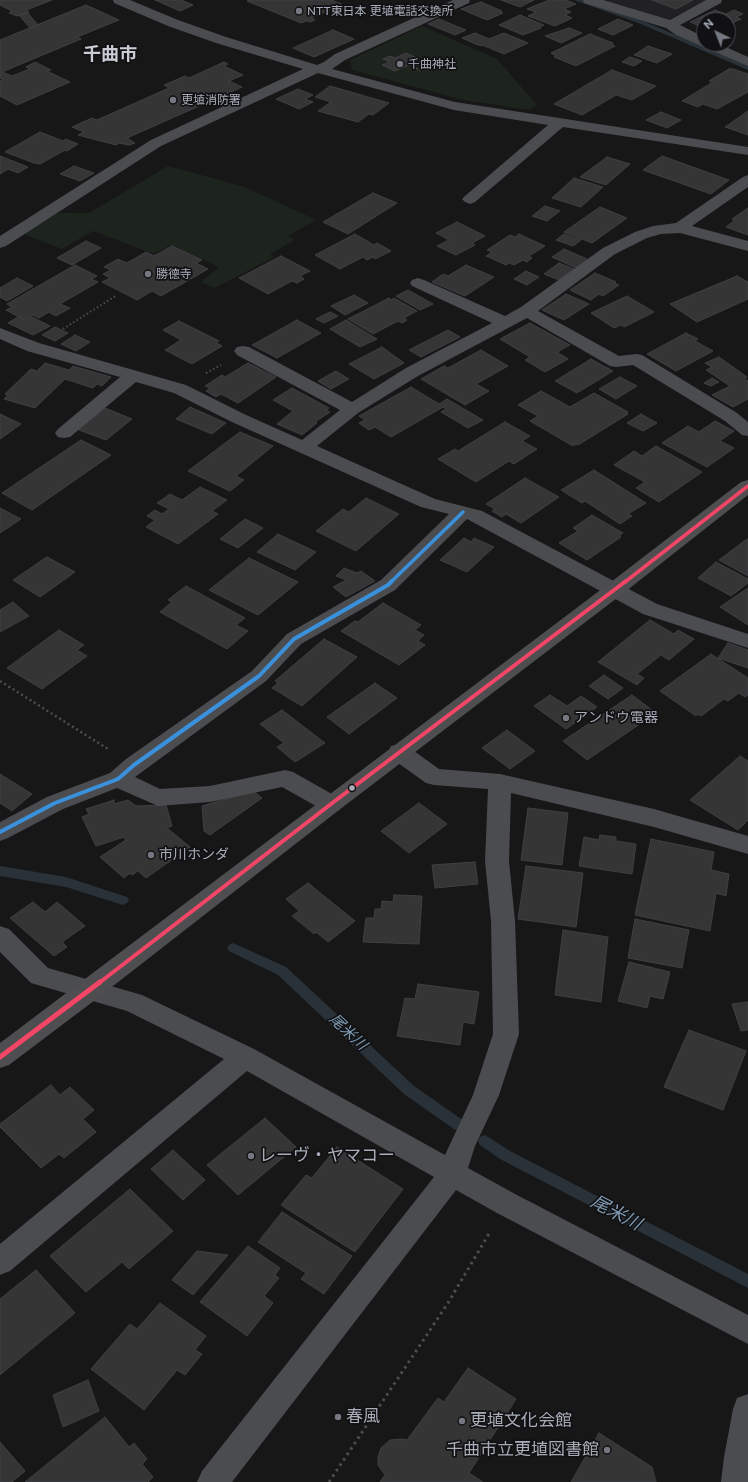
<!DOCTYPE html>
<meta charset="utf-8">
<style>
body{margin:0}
#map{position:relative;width:748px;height:1482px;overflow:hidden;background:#171717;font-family:"Public Sans",sans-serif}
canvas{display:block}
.north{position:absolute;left:696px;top:12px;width:40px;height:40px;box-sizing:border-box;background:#111113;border:1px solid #4d4f55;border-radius:50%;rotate:317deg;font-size:11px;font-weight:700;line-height:16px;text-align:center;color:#a8adb8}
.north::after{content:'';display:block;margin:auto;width:14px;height:18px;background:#757880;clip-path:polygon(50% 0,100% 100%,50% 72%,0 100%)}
</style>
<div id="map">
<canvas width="748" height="1482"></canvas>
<div class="north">N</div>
</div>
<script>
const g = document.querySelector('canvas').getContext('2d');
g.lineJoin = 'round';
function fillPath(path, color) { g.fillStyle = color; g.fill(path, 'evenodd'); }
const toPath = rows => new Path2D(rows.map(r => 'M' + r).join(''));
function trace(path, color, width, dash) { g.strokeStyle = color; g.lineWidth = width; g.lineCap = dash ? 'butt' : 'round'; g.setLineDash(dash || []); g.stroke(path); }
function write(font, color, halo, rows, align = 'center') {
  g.font = font + ' "Public Sans","Noto Sans JP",sans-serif'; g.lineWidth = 3.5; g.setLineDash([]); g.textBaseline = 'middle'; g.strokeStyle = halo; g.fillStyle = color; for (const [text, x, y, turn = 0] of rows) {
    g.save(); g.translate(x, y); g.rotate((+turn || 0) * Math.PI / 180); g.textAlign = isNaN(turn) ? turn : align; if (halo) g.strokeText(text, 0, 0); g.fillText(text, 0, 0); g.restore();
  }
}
const built = toPath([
 [596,0,707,0,667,21]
]);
const green = toPath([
 [422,26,497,59,537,105,529,110,464,100,352,70,350,60],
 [168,166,245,187,316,220,288,236,295,240,270,254,274,257,215,288,201,282,219,267,171,245,154,254,93,231,62,249,23,234,58,213,89,213]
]);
const stream = toPath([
 [574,0,583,0,645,22,748,65,748,70,641,24,574,0],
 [0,866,66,877,127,897,129,900,127,903,123,905,66,887,0,876,0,866],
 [233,943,286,967,414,1086,464,1121,466,1125,464,1129,459,1131,454,1129,404,1094,278,975,229,951,227,948,229,945,233,943],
 [485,1135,510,1151,748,1274,748,1288,500,1159,480,1145,478,1141,480,1137,485,1135]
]);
const building = toPath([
 [0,0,52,0,26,10,29,12,17,16,9,13,12,11,0,5,0,0],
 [155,0,181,0,193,5,180,11,155,0],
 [249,0,331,0,342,4,311,18,315,20,310,22,306,21,301,23,247,1,249,0],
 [501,0,534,0,520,7,501,0],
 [549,0,566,0,576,4,564,9,571,12,565,15,572,18,555,26,528,16,536,12,527,9,549,0],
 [652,0,693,0,676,9,652,0],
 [481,2,502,11,500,12,503,13,487,20,461,9,481,2],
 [86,5,119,20,77,37,81,39,2,72,12,76,30,69,26,67,35,62,51,70,47,71,70,82,17,105,0,96,0,81,4,80,0,78,0,40,86,5],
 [715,10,726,14,734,10,743,14,736,17,741,19,728,25,728,20,704,20,704,26,702,27,690,22,715,10],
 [27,12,38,25,30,28,19,15,27,12],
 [520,15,544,25,540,27,541,28,523,35,499,25,520,15],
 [439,19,466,30,455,35,428,24,439,19],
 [618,19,633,25,613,35,598,29,618,19],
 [569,28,582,33,561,43,545,36,569,28],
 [333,30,354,39,314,57,293,48,333,30],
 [475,33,489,39,504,33,528,43,504,54,485,46,478,45,462,38,475,33],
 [590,34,613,43,611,44,615,46,576,66,554,57,556,56,551,53,590,34],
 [648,46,672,54,657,63,634,55,648,46],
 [406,53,421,60,395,71,382,65,390,62,383,59,390,56,395,58,406,53],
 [630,57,642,61,634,66,622,62,630,57],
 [224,62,228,64,224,66,243,75,229,81,242,87,127,138,135,143,129,145,119,143,116,145,78,135,84,132,72,127,92,118,97,120,169,88,164,85,185,76,189,78,224,62],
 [729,69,733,69,748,74,748,92,717,109,703,104,698,107,682,101,713,82,709,81,729,69],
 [612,70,656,86,632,100,616,95,582,115,554,104,612,70],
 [330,86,389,103,373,115,369,114,358,122,318,111,331,102,315,97,330,86],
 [298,89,313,95,305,99,313,102,299,109,276,99,298,89],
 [748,111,748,135,725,127,748,111],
 [661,112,681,120,667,128,646,120,661,112],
 [40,132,63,141,66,139,78,144,67,151,65,150,40,164,34,163,5,152,40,132],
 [0,156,28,167,18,173,8,169,0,174,0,156],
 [662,156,729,180,711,194,643,170,662,156],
 [607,157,630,164,606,185,580,177,607,157],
 [74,166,94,173,80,181,60,174,74,166],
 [574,178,603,187,581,207,552,198,574,178],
 [373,193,397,203,348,234,323,222,373,193],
 [545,206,560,211,547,221,532,216,545,206],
 [600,207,627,218,592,243,564,232,600,207],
 [748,208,748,235,726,227,735,220,732,219,748,208],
 [457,222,485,236,472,243,475,245,456,255,437,246,449,240,436,233,457,222],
 [355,234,374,245,377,243,391,251,375,259,373,257,367,260,363,257,340,269,315,255,355,234],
 [519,234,545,246,529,256,532,258,527,262,523,260,514,265,509,263,506,265,486,256,492,252,487,250,510,235,515,237,519,234],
 [564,234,581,240,573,246,556,240,564,234],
 [86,241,101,248,72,265,57,258,86,241],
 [172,246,202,260,196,263,208,269,161,296,152,291,137,300,102,282,110,278,103,274,111,270,104,267,118,259,127,263,146,252,154,256,172,246],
 [564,249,587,259,576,268,552,257,564,249],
 [281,256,310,271,300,276,304,279,297,283,292,281,268,294,239,278,281,256],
 [559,263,574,269,559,280,544,274,559,263],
 [75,265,97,276,91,279,98,282,60,304,70,308,56,316,49,312,39,318,33,315,25,320,6,310,12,307,7,304,75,265],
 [466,265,494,277,465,296,432,282,443,274,448,276,466,265],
 [526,271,539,277,527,285,514,279,526,271],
 [595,273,616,282,614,283,619,285,603,296,599,294,591,300,570,290,595,273],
 [737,276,748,282,748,299,697,322,670,304,737,276],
 [17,278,33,286,7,301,0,297,0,288,17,278],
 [408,290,433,304,420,310,396,296,408,290],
 [566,294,589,304,564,320,542,310,566,294],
 [354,295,368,303,345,315,331,306,354,295],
 [627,296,654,312,624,327,621,325,614,328,591,313,627,296],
 [389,298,391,300,394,298,417,311,404,318,407,320,402,323,398,321,373,334,348,319,389,298],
 [330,312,338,316,324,323,316,319,330,312],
 [18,317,25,321,32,317,50,326,33,335,8,323,18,317],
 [297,320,321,333,277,358,252,345,297,320],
 [346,320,377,339,360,347,330,329,346,320],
 [179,321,219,341,216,343,222,346,192,364,165,350,181,340,163,330,179,321],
 [530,323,570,345,557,352,568,359,545,372,525,360,530,357,500,339,530,323],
 [55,327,68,333,55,341,42,335,55,327],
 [448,330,460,337,421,357,409,350,448,330],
 [686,333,698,339,695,341,713,351,676,371,647,354,686,333],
 [75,335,90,342,76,351,61,344,75,335],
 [382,347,404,363,374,379,349,364,382,347],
 [481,350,508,366,476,384,489,391,465,405,421,379,444,366,448,368,481,350],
 [719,357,747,377,744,378,748,381,748,399,733,407,712,395,730,386,706,370,712,367,705,363,719,357],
 [591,359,613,371,577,393,555,381,591,359],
 [45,363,69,370,73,366,111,377,102,386,97,384,93,388,65,379,35,408,4,399,8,395,5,394,31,369,37,371,45,363],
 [248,363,276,377,238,403,221,394,216,397,206,391,210,388,205,386,222,375,225,377,248,363],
 [336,371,349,379,331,389,318,381,336,371],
 [620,377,637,386,616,399,599,389,620,377],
 [712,378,719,382,711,386,704,383,712,378],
 [411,387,439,404,447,399,483,420,468,428,441,412,446,409,443,407,391,437,375,427,369,430,359,423,365,420,359,416,411,387],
 [292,388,329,408,326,410,330,412,315,422,317,423,302,435,277,424,293,411,273,400,292,388],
 [541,391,570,407,594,393,628,412,626,413,628,414,578,445,576,444,573,446,530,421,538,416,518,405,541,391],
 [190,407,226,423,212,434,176,419,190,407],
 [105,408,132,419,106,440,79,430,105,408],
 [0,414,21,424,0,439,0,414],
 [641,414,657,423,643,431,627,423,641,414],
 [715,421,734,431,720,441,734,448,707,467,662,443,688,426,699,432,715,421],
 [505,422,530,436,522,441,537,449,514,464,509,461,476,482,438,459,455,449,458,451,505,422],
 [240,432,273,446,236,476,244,480,230,491,188,471,240,432],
 [81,440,111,455,32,510,2,493,81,440],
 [656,446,702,472,659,502,636,488,645,482,614,465,634,451,642,456,656,446],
 [594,470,646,503,628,514,632,516,620,524,585,501,582,503,561,490,594,470],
 [525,478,559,497,521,523,506,514,502,517,492,511,495,509,486,504,525,478],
 [200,487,227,500,212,511,218,514,178,544,146,527,155,520,147,516,155,510,162,514,169,509,157,503,170,494,182,500,200,487],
 [366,498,399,514,356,551,316,531,343,509,349,512,366,498],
 [0,508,21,519,0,533,0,508],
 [592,515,623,533,619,536,621,537,587,560,559,543,578,531,573,528,592,515],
 [245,519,263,528,238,548,220,539,245,519],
 [278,534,316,552,295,570,257,552,278,534],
 [464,538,471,542,474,538,494,547,467,572,440,560,464,538],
 [747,539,748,540,748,576,719,560,747,539],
 [47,557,75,572,40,597,13,580,47,557],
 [249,558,298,582,258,615,209,590,249,558],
 [716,562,748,579,748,583,731,596,698,578,716,562],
 [344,568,357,573,361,571,375,581,346,597,333,587,346,580,336,576,344,568],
 [186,586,245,618,236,625,248,631,227,649,160,612,172,602,168,600,186,586],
 [748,588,748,625,720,607,748,588],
 [13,602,29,616,0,632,0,610,13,602],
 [383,603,421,625,415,630,424,635,418,641,425,645,399,665,341,631,355,621,358,622,383,603],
 [650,620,674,634,678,630,694,639,669,660,661,655,637,674,644,678,637,685,598,662,650,620],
 [59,630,84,645,77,650,87,656,42,689,7,668,59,630],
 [324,639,357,657,302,706,272,688,278,683,275,681,324,639],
 [728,643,748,650,748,668,718,658,728,643],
 [711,654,748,678,748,695,745,697,739,693,728,701,724,699,701,716,698,714,696,716,660,691,711,654],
 [604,675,623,688,608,699,589,686,604,675],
 [375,683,397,698,349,734,327,717,375,683],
 [550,695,567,706,581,696,597,707,566,729,534,706,550,695],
 [632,695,656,713,587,760,563,741,632,695],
 [282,710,325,743,295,762,277,747,284,743,260,724,282,710],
 [507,730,535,751,510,769,482,748,507,730],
 [740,756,748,761,748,820,738,830,690,800,740,756],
 [0,774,32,794,12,811,0,803,0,774],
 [253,791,262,798,210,835,204,831,202,806,253,791],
 [114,800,114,804,128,800,136,806,166,805,172,826,167,828,190,847,146,878,138,871,132,875,130,873,124,878,100,857,126,840,124,837,96,846,82,817,89,814,86,809,114,800],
 [419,803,447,824,409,853,381,831,419,803],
 [528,808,568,813,562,865,521,860,528,808],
 [600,835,616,837,616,841,636,844,632,874,579,866,584,837,599,840,600,835],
 [651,839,714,852,711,870,729,874,726,896,716,893,710,931,635,915,651,839],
 [475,862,478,884,435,888,432,865,475,862],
 [526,866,583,873,576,927,518,919,526,866],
 [308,883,355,921,328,942,316,932,314,934,292,916,299,911,286,899,308,883],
 [394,895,422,896,419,944,363,942,366,918,374,918,375,909,381,909,382,901,393,902,394,895],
 [33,902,45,912,57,902,85,926,62,942,67,947,54,956,10,918,33,902],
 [635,919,689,930,682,968,628,958,635,919],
 [563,930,608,937,601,1002,555,995,563,930],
 [629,962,670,972,663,999,650,996,647,1008,618,1001,629,962],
 [418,984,479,992,474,1024,463,1022,460,1045,397,1036,405,998,415,999,418,984],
 [748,1002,748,1030,741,1031,732,1004,748,1002],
 [689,1030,746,1051,723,1110,664,1087,689,1030],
 [51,1085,60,1095,70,1087,94,1110,83,1119,96,1132,64,1158,59,1154,41,1168,0,1127,0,1124,51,1085],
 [265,1118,296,1147,238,1195,207,1165,265,1118],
 [337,1147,403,1189,355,1252,281,1205,306,1175,312,1178,337,1147],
 [173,1150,205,1180,183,1200,151,1169,173,1150],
 [130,1189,173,1231,129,1269,122,1262,86,1292,50,1256,130,1189],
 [282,1212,352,1256,324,1294,301,1279,306,1273,258,1242,282,1212],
 [248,1246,280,1268,275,1275,279,1278,264,1296,273,1303,247,1336,200,1302,248,1246],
 [197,1251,228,1255,193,1295,172,1280,197,1251],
 [36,1270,75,1313,0,1375,0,1299,36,1270],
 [160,1303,206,1336,195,1350,202,1354,185,1375,177,1370,144,1410,91,1369,130,1324,137,1329,160,1303],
 [468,1368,516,1399,469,1473,483,1482,380,1482,385,1475,378,1465,378,1457,381,1448,390,1440,402,1439,407,1440,438,1398,444,1402,468,1368],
 [88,1380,99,1411,63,1427,53,1395,88,1380],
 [105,1417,129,1447,134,1443,147,1459,142,1464,153,1477,148,1482,25,1482,105,1417],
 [599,1433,652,1467,656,1482,571,1482,599,1433],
 [0,1442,25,1471,12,1482,0,1482,0,1442]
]);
const pathFar3 = toPath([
 [413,67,422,71]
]);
const pathFar2 = toPath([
 [63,329,117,295],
 [206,373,221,365]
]);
const pathFar1 = toPath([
 [0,681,108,749]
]);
const path = toPath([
 [329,1482,448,1303,490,1232]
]);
const minor = toPath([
 [113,0,130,0,178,20,226,37,317,65,324,62,335,54,453,0,470,0,469,3,345,60,332,69,455,102,748,147,748,155,563,127,475,202,470,204,465,202,462,199,465,196,548,125,454,110,318,73,161,146,6,246,0,248,0,236,151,140,303,69,216,43,168,26,114,3,113,0],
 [583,0,603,0,670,20,706,0,722,0,721,3,680,25,704,37,704,44,719,44,748,57,748,66,676,35,666,28,584,3,583,0],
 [748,175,748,187,692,226,748,241,748,251,680,233,661,234,647,238,615,254,538,311,619,356,636,354,642,355,737,413,748,422,748,436,742,435,725,421,633,365,616,367,610,366,527,318,418,376,358,413,317,446,435,499,482,511,657,604,748,634,748,648,643,614,467,519,395,590,301,644,266,681,135,777,160,789,210,786,285,770,293,772,339,798,342,804,339,810,331,812,323,810,282,787,210,802,158,806,117,788,63,809,8,838,0,841,0,822,47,797,110,773,126,759,252,671,287,634,381,580,449,514,421,507,232,422,174,393,136,382,70,437,64,438,58,437,55,433,58,429,120,377,27,351,0,339,0,328,39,343,186,385,244,414,302,440,340,410,237,355,234,351,237,347,243,346,249,347,352,402,406,368,492,323,412,286,410,283,412,280,418,278,424,280,505,316,521,307,603,248,635,232,653,226,676,223,743,177,748,175],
 [399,744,407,746,439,769,500,774,654,809,748,836,748,854,654,827,511,793,509,861,515,921,519,1034,499,1095,475,1146,468,1168,517,1195,748,1315,748,1344,497,1213,456,1190,232,1482,197,1482,202,1471,434,1177,247,1071,10,1271,0,1275,0,1244,224,1059,127,1011,31,983,0,952,0,926,9,929,48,968,142,995,254,1049,445,1155,473,1095,493,1034,491,921,485,861,488,789,434,785,426,783,391,758,388,752,391,746,399,744],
 [748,1394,748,1482,721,1482,724,1457,733,1409,737,1398,748,1394]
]);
const highway = toPath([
 [748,480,748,495,621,595,339,810,99,997,9,1065,0,1068,0,1043,607,585,741,482,748,480]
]);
const bus1Far2 = toPath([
 [625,582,748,486]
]);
const bus1Far1 = toPath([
 [99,983,331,804,626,581]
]);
const bus1 = toPath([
 [0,1057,100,982]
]);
const bus2Far1 = toPath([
 [391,582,463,512]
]);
const bus2 = toPath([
 [0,832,55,803,118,779,134,765,259,676,294,639,388,585,392,581]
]);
const markers = [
 [299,11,4,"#757880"],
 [400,64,4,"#757880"],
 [173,100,4,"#757880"],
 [148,274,4,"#757880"],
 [566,718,4,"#757880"],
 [352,788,3.5,"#a8adb8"],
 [151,855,4,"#757880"],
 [251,1156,4,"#757880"],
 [338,1417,4,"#757880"],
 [462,1421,4,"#757880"],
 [607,1450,4,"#757880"]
];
const farPoinames = [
 ["NTT東日本 更埴電話交換所",307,11],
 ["千曲神社",408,64],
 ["更埴消防署",181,100],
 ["勝德寺",156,274]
];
const poiNames = [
 ["アンドウ電器",574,718],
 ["市川ホンダ",159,855]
];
const waterNames = [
 ["尾米川",348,1032,43]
];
const nearPoinames = [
 ["レーヴ・ヤマコー",259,1156],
 ["春風",346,1417],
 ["更埴文化会館",470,1421],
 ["千曲市立更埴図書館",599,1450,"right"]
];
const farTownnames = [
 ["千曲市",110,54]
];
const nearWaternames = [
 ["尾米川",616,1213,28]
];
fillPath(built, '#212123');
fillPath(green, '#1d241e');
fillPath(stream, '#2a3239');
fillPath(building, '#353536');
trace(building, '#3f4043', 1);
trace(pathFar3, '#4d4e52', 1.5, [1.5, 2]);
trace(pathFar2, '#4d4e52', 2, [1.5, 2.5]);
trace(pathFar1, '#4d4e52', 2.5, [2, 3]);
trace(path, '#4d4e52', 3, [2.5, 4]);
fillPath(minor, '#4b4c50');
fillPath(highway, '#4e4e51');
trace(bus1Far2, '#f34667', 3.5);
trace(bus1Far1, '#f34667', 4);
trace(bus1, '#f34667', 5);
trace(bus2Far1, '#3a90db', 3.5);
trace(bus2, '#3a90db', 4);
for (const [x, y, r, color] of markers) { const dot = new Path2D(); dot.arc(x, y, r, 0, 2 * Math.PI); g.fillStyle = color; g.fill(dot); trace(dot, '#111113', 1.5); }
write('12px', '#a8adb8', '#111113', farPoinames, 'left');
write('14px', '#a8adb8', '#111113', poiNames, 'left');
write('italic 15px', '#7f9bb3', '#111113', waterNames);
write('17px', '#a8adb8', '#111113', nearPoinames, 'left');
write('bold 18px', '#c9ccd4', '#111113', farTownnames);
write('italic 18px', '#7f9bb3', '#111113', nearWaternames);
</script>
